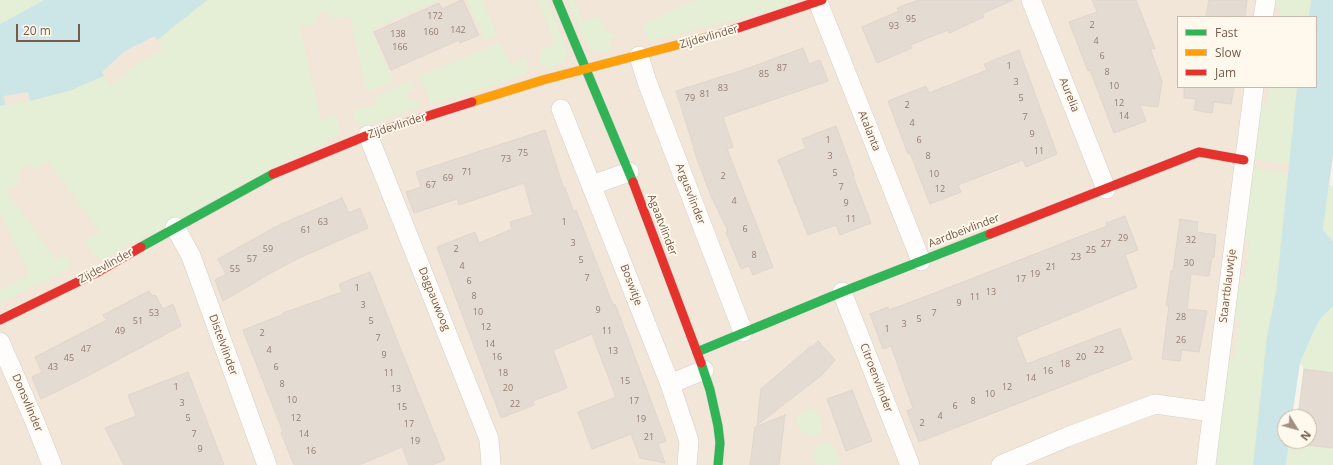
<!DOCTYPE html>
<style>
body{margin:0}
#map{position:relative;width:1333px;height:465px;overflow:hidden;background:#f8f3eb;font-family:"Open Sans",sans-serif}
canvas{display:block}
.legend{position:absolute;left:1177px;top:16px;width:140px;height:72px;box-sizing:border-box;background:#fff8ed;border:1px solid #c9b9ac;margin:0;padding:5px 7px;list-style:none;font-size:12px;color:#775a4a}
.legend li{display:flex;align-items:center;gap:8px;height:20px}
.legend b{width:20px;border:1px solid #c9b9ac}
.north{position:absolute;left:1277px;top:409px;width:40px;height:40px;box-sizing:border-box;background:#fff8ed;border:1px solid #c9b9ac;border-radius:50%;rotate:127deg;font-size:11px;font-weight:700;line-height:16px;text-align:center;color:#775a4a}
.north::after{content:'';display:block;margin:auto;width:14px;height:18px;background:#a49082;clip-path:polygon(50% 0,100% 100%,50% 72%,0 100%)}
.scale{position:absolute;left:16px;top:24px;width:64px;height:18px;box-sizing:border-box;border:2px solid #775a4a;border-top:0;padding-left:5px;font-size:12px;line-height:14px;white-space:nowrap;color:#775a4a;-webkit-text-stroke:3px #fff8ed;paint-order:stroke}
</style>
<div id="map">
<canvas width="1333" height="465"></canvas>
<ul class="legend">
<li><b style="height:5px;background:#30b455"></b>Fast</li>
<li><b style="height:5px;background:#ff9f0a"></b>Slow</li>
<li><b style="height:5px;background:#e5322d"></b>Jam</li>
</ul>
<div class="north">N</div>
<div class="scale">20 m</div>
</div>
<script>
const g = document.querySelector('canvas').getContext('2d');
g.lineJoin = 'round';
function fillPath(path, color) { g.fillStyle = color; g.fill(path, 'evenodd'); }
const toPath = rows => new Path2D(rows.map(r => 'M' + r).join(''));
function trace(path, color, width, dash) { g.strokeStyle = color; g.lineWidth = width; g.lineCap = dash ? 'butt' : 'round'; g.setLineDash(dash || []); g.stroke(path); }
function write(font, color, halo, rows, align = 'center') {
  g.font = font + ' "Open Sans",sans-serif'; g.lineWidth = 4; g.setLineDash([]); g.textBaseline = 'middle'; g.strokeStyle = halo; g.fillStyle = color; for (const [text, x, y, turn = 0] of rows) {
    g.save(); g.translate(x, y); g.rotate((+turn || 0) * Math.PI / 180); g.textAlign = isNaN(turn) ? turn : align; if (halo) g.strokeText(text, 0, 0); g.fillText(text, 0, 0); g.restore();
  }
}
const residential = toPath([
 [175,0,1315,0,1313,17,1178,17,1178,87,1306,87,1261,465,0,465,0,81]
]);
const green = toPath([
 [0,0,44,0,0,24],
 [207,0,439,0,371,30,394,82,367,92,350,16,335,19,330,14,324,12,320,13,317,17,315,24,300,27,320,119,337,115,340,132,337,136,103,259,94,256,85,242,86,240,99,231,48,161,36,169,29,165,21,168,18,176,19,182,7,191,56,260,65,254,70,263,69,269,0,303,0,289,29,275,0,213,0,106,30,101,69,91,104,76,111,85,135,65,163,50,157,40],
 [467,0,482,0,497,35,485,41],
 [537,0,547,0,568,52,564,62,559,65,550,69,541,64,539,60,540,55,543,49,555,43,555,42],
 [567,0,574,0,583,22,598,16,607,32,615,35,615,38,609,40,612,51,599,52,591,49,587,45],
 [695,0,798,0,783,7,651,41,646,37,644,32,644,27,646,23],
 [1275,0,1311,0,1309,17,1279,17,1280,7,1274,6],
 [500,42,510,64,525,58,528,66,526,74,441,103,439,101,431,103,419,77],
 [410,82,414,90,406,94,410,102,417,99,421,106,363,127,357,123,355,120,353,110,377,105,375,96],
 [1270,87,1297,87,1289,164,1254,159,1261,106,1268,106],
 [1253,168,1288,173,1276,292,1267,336,1253,465,1215,465,1229,356,1235,357,1239,320,1233,319,1239,277,1245,277,1250,241,1244,240],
 [1329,184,1333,187,1333,241,1323,230],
 [1333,306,1333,373,1304,369,1300,363,1313,333,1321,318],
 [811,409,816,411,820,417,822,426,822,432,820,434,812,436,806,434,800,429,796,422,798,415,804,410],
 [826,443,832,445,838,453,840,458,838,465,820,465,814,458,814,450,818,445],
 [1288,443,1333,448,1333,465,1286,465]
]);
const water = toPath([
 [44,0,207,0,157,40,155,36,125,51,102,72,104,76,69,91,30,101,28,92,4,96,5,105,0,106,0,24],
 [1311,0,1333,0,1333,155,1323,230,1333,241,1333,306,1321,318,1313,333,1300,363,1292,417,1285,417,1285,441,1289,441,1286,465,1253,465,1267,336,1276,292,1297,87,1316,87,1316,17,1309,17]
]);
const building = toPath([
 [461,0,463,0,479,35,460,43,459,40,391,70,374,32,439,3,442,9,461,0],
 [918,0,1013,0,982,14,984,17,949,33,948,30,910,45,912,48,877,63,862,27,899,11,897,8,918,0],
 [1092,0,1136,0,1155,49,1150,48,1162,81,1158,107,1140,105,1146,121,1114,133,1090,70,1088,71,1069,22,1097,12,1092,0],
 [1209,0,1247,0,1245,17,1206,17,1209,0],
 [803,48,809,64,820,60,828,81,723,117,733,147,727,149,773,267,753,275,749,266,741,269,726,232,728,231,711,196,693,148,694,148,676,91,746,69,803,48],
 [1019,50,1057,154,1026,167,1023,160,958,185,961,192,930,204,910,153,908,154,888,101,926,86,929,93,987,70,984,64,1019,50],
 [1184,87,1234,87,1231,104,1214,102,1212,113,1194,110,1196,99,1184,98,1184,87],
 [836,126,854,175,853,176,871,223,840,235,836,225,808,235,778,160,806,148,802,139,836,126],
 [545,130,563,187,565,187,573,211,576,210,613,305,615,304,666,441,658,444,665,463,640,458,631,434,592,449,578,412,616,397,592,334,553,350,567,388,533,401,534,405,501,418,437,247,475,232,479,243,512,229,510,222,533,215,524,183,459,205,457,199,414,213,406,192,421,187,416,172,545,130],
 [342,198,349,213,360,208,368,228,299,258,269,274,223,301,215,280,226,274,218,259,279,225,342,198],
 [1125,216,1138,250,1125,255,1137,287,1016,337,1027,364,1120,328,1132,359,919,442,907,411,913,408,891,346,883,349,870,314,888,307,889,310,919,299,1107,226,1106,223,1125,216],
 [1180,219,1198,222,1197,232,1216,235,1214,257,1212,257,1209,276,1191,274,1187,309,1207,311,1199,352,1182,350,1180,361,1162,359,1169,306,1166,306,1168,293,1171,271,1173,271,1180,219],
 [370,272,445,460,432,465,409,465,402,447,359,465,294,465,281,433,283,432,243,330,284,314,283,313,342,292,339,284,370,272],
 [149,291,152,296,155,295,163,309,173,304,181,326,80,380,41,399,32,377,42,372,35,357,107,320,103,315,149,291],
 [818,341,835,360,823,374,757,425,761,389,811,346,812,347,818,341],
 [1304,369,1333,373,1333,448,1295,444,1295,441,1309,441,1309,417,1298,417,1304,369],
 [188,372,224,465,124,465,105,428,136,416,128,395,188,372],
 [852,390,872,441,846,451,827,399,852,390],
 [785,415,779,465,750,465,755,427,785,415]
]);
const street = toPath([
 [1031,0,1106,189],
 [818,2,921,261],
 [1263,17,1266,0],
 [639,56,647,82,743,332],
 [561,109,670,384,704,370],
 [368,135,489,439,491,465],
 [592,185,629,172],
 [175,227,191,256,267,465],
 [842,292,910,465],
 [0,342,35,422,52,465],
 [670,384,689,441,687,465],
 [1001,465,1067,437,1155,404,1212,412],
 [1206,465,1254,87]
]);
const fast = toPath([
 [557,0,633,182],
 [141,247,273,174],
 [697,352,842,292,990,234],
 [701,363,710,390,718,426,720,443,718,465]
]);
const slow = toPath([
 [472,102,543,80,723,33]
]);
const jam = toPath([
 [723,33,822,0],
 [273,174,368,135,472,102],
 [633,182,701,363],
 [990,234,1199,152,1244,160],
 [0,320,96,273,141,247]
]);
const numberNames = [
 ["172",435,16],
 ["95",911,19],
 ["2",1092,25],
 ["93",894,26],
 ["142",458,30],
 ["160",431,32],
 ["138",398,34],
 ["4",1096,41],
 ["166",400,47],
 ["6",1102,56],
 ["1",1009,66],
 ["87",782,68],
 ["8",1107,72],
 ["85",764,74],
 ["3",1016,82],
 ["10",1114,86],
 ["83",723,88],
 ["81",705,94],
 ["79",690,98],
 ["5",1021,98],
 ["12",1119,103],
 ["2",907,105],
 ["14",1124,116],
 ["7",1025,117],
 ["4",912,123],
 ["9",1032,134],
 ["1",828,140],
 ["6",919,140],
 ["11",1039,151],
 ["75",523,153],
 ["3",830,156],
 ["8",928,156],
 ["73",506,159],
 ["71",467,172],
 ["5",835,173],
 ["10",934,174],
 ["2",723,176],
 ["69",448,178],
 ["67",431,185],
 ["7",841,187],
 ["12",940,189],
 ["4",734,201],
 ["9",846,203],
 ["11",851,219],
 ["63",323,222],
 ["1",564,222],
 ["6",745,229],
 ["61",306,230],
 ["29",1123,238],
 ["32",1191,240],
 ["3",573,243],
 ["27",1106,244],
 ["59",268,249],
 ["2",456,249],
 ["25",1091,250],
 ["8",754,255],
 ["23",1076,257],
 ["57",252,259],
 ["5",581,260],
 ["30",1189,263],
 ["4",462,266],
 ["21",1051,267],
 ["55",235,269],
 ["19",1035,274],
 ["7",587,278],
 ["17",1021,279],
 ["6",469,281],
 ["1",357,288],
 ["13",991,292],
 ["8",474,296],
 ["11",975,297],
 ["9",959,303],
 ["3",363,305],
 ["9",598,310],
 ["10",478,312],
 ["53",154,313],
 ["7",934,313],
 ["28",1181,317],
 ["5",919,319],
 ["51",138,321],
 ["5",371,321],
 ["3",904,324],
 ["12",486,327],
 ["1",887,329],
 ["49",120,331],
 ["11",607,331],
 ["2",262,333],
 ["7",378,338],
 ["26",1181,340],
 ["14",490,344],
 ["47",86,349],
 ["4",269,350],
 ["22",1099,350],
 ["13",613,351],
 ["9",384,355],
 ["16",497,357],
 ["20",1081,357],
 ["45",69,358],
 ["18",1065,364],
 ["43",53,367],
 ["6",276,367],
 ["16",1048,371],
 ["11",389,373],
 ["18",503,373],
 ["14",1031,378],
 ["15",625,381],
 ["8",282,384],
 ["1",176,387],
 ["12",1007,387],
 ["20",508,388],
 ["13",396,389],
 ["10",990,394],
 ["10",292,400],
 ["17",634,401],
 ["8",973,401],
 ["3",182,403],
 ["22",515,404],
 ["6",955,406],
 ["15",402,407],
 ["4",940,416],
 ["5",188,418],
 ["12",296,418],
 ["19",641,419],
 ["2",922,423],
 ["17",409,424],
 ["7",194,434],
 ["14",304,434],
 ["21",649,437],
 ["19",415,441],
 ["9",200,449],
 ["16",311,451]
];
const streetNames = [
 ["Zijdevlinder",709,37,-16],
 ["Aurelia",1069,95,68],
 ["Zijdevlinder",397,126,-18],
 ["Atalanta",869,131,68],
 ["Argusvlinder",690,194,69],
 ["Agaatvlinder",662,225,69],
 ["Aardbeivlinder",964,231,-21],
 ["Zijdevlinder",106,266,-29],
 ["Boswitje",631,285,69],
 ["Staartblauwtje",1228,286,-83],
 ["Dagpauwoog",434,299,68],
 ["Distelvlinder",223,345,70],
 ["Citroenvlinder",876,378,69],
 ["Donsvlinder",27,403,67]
];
fillPath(residential, '#f1e6d8');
fillPath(green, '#e4efd6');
fillPath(water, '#cce6e8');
fillPath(building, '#e4dbd3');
trace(building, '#e1d6cd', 1);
trace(street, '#d6cfc8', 20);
trace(fast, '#d7cfc8', 10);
trace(slow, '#d7cfc8', 10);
trace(jam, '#d7cfc8', 10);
trace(street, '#fefdfc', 19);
trace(fast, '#30b455', 9);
trace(slow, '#ff9f0a', 9);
trace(jam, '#e5322d', 9);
write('9px', '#947c6e', null, numberNames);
write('11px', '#775a4a', '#fff8ed', streetNames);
</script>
